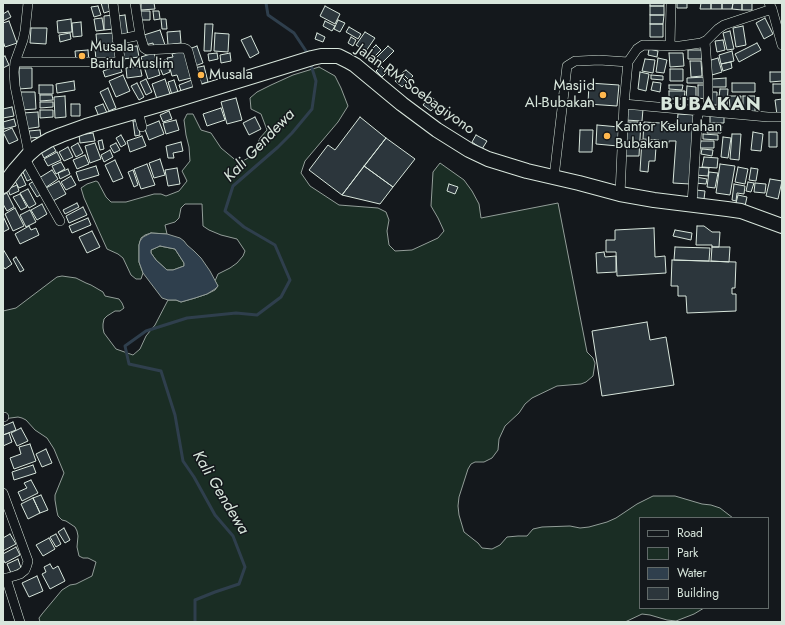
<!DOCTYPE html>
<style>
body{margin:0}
#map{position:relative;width:785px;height:625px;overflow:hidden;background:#14181c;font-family:Jost,sans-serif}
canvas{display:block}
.frame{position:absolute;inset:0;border:4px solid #d8e6dc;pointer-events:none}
.legend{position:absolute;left:639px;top:517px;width:130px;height:92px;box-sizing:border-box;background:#14181c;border:1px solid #626a69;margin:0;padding:5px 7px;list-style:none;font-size:12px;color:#d8e6dc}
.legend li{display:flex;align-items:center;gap:8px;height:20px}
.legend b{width:20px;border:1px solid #626a69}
</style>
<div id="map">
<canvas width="785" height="625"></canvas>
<div class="frame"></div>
<ul class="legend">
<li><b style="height:5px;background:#14181c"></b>Road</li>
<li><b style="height:11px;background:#1a2d24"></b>Park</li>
<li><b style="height:11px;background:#2f3f4d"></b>Water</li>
<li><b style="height:11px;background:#2c363c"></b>Building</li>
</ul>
</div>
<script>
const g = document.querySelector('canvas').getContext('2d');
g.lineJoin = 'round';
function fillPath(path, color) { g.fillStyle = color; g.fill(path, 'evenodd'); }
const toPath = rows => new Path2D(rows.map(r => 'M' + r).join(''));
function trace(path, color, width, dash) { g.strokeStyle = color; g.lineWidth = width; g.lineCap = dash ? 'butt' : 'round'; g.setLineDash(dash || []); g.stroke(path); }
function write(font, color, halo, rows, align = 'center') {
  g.font = font + ' Jost,sans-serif'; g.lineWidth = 3; g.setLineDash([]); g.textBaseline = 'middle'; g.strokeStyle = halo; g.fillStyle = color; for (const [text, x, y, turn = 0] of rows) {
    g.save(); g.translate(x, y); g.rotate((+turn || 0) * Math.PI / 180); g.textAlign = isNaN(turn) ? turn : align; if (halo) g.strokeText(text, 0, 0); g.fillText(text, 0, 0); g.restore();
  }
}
const green = toPath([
 [319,67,335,76,341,88,348,106,338,122,305,161,301,173,310,186,339,205,378,208,386,212,389,220,387,231,389,245,395,251,412,250,438,238,444,231,438,218,431,206,433,172,440,163,464,180,472,191,479,204,481,218,558,203,587,352,593,358,595,363,593,376,586,382,581,384,557,386,532,398,525,404,519,413,505,426,499,439,498,450,492,458,484,462,475,462,471,464,468,469,459,497,458,506,459,515,464,532,478,543,482,548,492,549,500,545,507,537,518,536,527,536,533,529,542,527,570,526,580,528,589,527,607,522,616,518,637,504,653,496,675,496,702,504,711,505,720,508,733,518,640,518,640,608,704,608,694,614,676,621,667,620,650,615,642,614,625,622,40,622,39,618,42,614,62,590,70,585,76,584,92,576,96,562,88,558,83,558,79,556,77,547,78,536,77,531,75,527,66,521,62,520,58,516,57,512,55,500,55,495,64,473,54,449,47,438,35,430,26,420,22,418,18,417,3,419,3,311,16,308,57,277,62,276,76,278,86,283,91,285,103,292,105,296,119,299,122,303,124,308,120,311,115,311,107,316,104,319,103,324,103,328,104,333,116,349,133,355,140,349,146,336,155,325,168,300,176,300,181,302,195,298,207,294,215,290,218,286,215,281,218,274,230,268,237,263,243,256,245,251,237,239,221,235,209,230,203,226,202,204,185,204,181,208,179,218,175,222,165,225,167,234,151,233,145,235,141,238,139,245,139,262,143,273,141,279,136,279,131,275,123,258,118,254,107,249,84,198,81,188,87,184,96,181,98,182,106,197,111,202,126,202,154,194,161,194,166,196,179,191,187,181,182,171,190,161,189,147,186,135,184,120,187,114,193,114,201,130,211,133,221,148,239,163,252,156,260,138,267,130,261,114,251,109,250,98,257,92,271,85,293,75,319,67],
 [160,246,175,249,184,263,184,266,173,270,167,270,156,260,151,253,151,250,160,246]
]);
const water = toPath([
 [151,233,167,234,180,238,184,241,187,245,194,251,201,258,210,271,218,286,215,289,207,294,195,298,181,302,176,300,168,300,162,298,143,273,139,262,139,245,140,241,143,237,151,233],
 [160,246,175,249,184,263,184,266,173,270,167,270,156,260,151,253,151,250,160,246]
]);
const stream = toPath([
 [266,3,268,15,294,33,306,51,308,55],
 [195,622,195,600,215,592,239,584,245,567,233,536,215,515,194,477,183,461,175,415,161,371,129,364,125,346,146,331,187,318,236,313,257,315,281,297,290,280,275,245,244,227,225,211,233,186,278,147,292,133,312,109,316,81,310,62]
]);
const building = toPath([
 [101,3,108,3,110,11,104,13,101,3],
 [141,3,154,3,155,9,141,10,141,3],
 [650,3,664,3,664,6,650,6,650,3],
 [677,3,687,3,687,8,677,8,677,3],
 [701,3,711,3,711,9,700,9,701,3],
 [711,3,722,3,722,9,711,9,711,3],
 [722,3,733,3,732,9,722,9,722,3],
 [733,3,742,3,742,10,732,9,733,3],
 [742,3,752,3,752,10,742,10,742,3],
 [98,6,101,15,94,17,91,7,98,6],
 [325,6,340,14,335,24,320,16,325,6],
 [650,6,664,6,664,15,650,15,650,6],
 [8,11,11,17,3,21,3,14,8,11],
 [138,11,150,11,150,20,139,20,138,11],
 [153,11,159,11,160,19,154,20,153,11],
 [114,15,114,29,104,30,104,16,114,15],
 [125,15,128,36,120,37,117,16,125,15],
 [650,15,664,15,663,24,650,24,650,15],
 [102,18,104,30,96,31,94,19,102,18],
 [765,18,773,34,764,39,756,23,765,18],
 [71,19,72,32,58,33,57,21,71,19],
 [161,19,166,19,167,29,162,29,161,19],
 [338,20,345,23,340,32,334,29,338,20],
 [9,21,17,43,5,47,3,41,3,23,9,21],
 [325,21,335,26,332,31,323,26,325,21],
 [81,22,82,36,73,37,72,23,81,22],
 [205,24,213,24,211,51,204,51,205,24],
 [650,24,663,24,663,37,650,37,650,24],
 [743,26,746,45,736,47,733,28,743,26],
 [349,27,361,34,358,39,346,32,349,27],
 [31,28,47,28,46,44,30,43,31,28],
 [160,30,165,45,154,48,153,43,145,45,144,35,160,30],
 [180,31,181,43,168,45,167,32,180,31],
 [730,31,734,49,727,50,723,33,730,31],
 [365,32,375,38,366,51,356,45,365,32],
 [70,33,71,39,60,42,59,35,70,33],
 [114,33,115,44,97,45,96,34,114,33],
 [215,33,229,34,228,52,214,51,215,33],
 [317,33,325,37,323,42,315,39,317,33],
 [251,36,259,53,250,58,241,40,251,36],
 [351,37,356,40,353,46,348,43,351,37],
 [723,40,725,50,717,52,715,41,723,40],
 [757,43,761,50,739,62,735,54,757,43],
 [115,45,117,59,96,61,95,48,115,45],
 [376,45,381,50,371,60,366,55,376,45],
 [137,46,139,57,123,59,122,48,137,46],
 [197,46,203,63,195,66,189,49,197,46],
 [388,46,394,51,381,64,375,59,388,46],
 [649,49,658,51,657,57,648,55,649,49],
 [88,50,89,61,76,62,75,51,88,50],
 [184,50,191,78,179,81,177,75,172,76,167,58,173,57,172,54,184,50],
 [688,50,702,50,702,59,688,59,688,50],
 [732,51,734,61,721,64,719,55,732,51],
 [154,53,160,75,148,79,141,57,154,53],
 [217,53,218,59,209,61,208,54,217,53],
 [230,53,231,61,221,63,220,55,230,53],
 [669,53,683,53,684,66,670,67,669,53],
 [5,56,9,65,3,68,3,57,5,56],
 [658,58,667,60,664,73,656,72,658,58],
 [718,58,722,72,712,75,708,61,718,58],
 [645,59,655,60,653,73,642,71,645,59],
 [165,60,170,72,163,75,158,63,165,60],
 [690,61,701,61,702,76,691,77,690,61],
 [731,62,732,68,723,71,721,64,731,62],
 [120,65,122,72,105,77,103,71,120,65],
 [140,66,142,76,127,78,126,68,140,66],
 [204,66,208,82,198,85,194,68,204,66],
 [381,66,387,72,382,77,376,71,381,66],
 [19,68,32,68,32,88,19,89,19,68],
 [670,69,683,69,683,81,670,81,670,69],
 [406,70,413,76,409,80,402,73,406,70],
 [640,72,649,74,646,91,638,89,640,72],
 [770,72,782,72,782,81,770,82,770,72],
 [123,75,130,91,116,97,109,81,123,75],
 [400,75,407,82,402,87,395,81,400,75],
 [651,75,663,76,663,80,651,79,651,75],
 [705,77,705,83,687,83,687,78,705,77],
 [726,78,726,87,712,87,712,79,726,78],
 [146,79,152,92,146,95,140,82,146,79],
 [165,79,170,94,157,99,152,84,165,79],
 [174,80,178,92,172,95,168,82,174,80],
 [192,80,194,87,181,91,179,85,192,80],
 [74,81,75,90,57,93,56,84,74,81],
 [653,82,661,83,660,92,651,90,653,82],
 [137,83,144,97,139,100,131,86,137,83],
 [589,83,619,85,617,106,588,104,589,83],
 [732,83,755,83,755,92,732,92,732,83],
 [773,84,782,84,782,93,773,93,773,84],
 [39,85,53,85,53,94,39,94,39,85],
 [669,85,683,85,682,90,669,89,669,85],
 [698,85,707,85,706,99,698,98,698,85],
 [687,86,696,87,696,100,686,99,687,86],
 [108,88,116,108,109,111,100,92,108,88],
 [720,89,728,89,727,105,718,104,720,89],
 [669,91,685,91,684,99,669,99,669,91],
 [20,92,35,92,36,109,20,110,20,92],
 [711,92,717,92,717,105,711,105,711,92],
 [40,95,52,95,53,100,40,101,40,95],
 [65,96,66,117,55,118,54,97,65,96],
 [430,96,438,102,431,111,423,105,430,96],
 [729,96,741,96,740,107,730,108,729,96],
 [743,96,755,96,755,112,743,112,743,96],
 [236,98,242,120,227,124,221,102,236,98],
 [782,99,782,114,777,115,775,100,782,99],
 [40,102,53,102,53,107,40,108,40,102],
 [71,104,80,104,80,116,71,116,71,104],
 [103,104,108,115,100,119,95,107,103,104],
 [12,107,14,116,3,118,3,109,12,107],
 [221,108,225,120,207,126,203,114,221,108],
 [625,108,643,109,642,121,625,120,625,108],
 [40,110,53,110,53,117,40,118,40,110],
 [169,111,172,119,163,122,160,115,169,111],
 [38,112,39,127,25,129,23,113,38,112],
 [678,114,695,115,690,184,673,183,676,141,669,141,668,147,659,146,659,140,643,139,644,122,677,124,678,114],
 [710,116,724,116,724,123,710,123,710,116],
 [255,117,261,129,249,135,243,123,255,117],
 [360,117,386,138,342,195,309,170,328,145,335,150,360,117],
 [14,119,16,126,4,129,3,122,14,119],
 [176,120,179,130,166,134,163,123,176,120],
 [133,121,138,121,140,135,135,136,133,121],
 [159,121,164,134,149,140,144,127,159,121],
 [627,122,641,122,639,156,625,156,627,122],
 [597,125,619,127,618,146,596,144,597,125],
 [707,125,722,126,721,133,707,133,707,125],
 [12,128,18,140,9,144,3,132,12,128],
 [40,130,41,137,30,138,29,131,40,130],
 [580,130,593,130,592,152,579,152,580,130],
 [753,132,763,134,761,151,751,150,753,132],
 [769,132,777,132,777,147,769,147,769,132],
 [93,133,95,141,80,143,79,135,93,133],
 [703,134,718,135,718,140,703,139,703,134],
 [732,134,741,134,739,160,730,159,732,134],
 [121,135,126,144,121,147,116,138,121,135],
 [476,135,487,141,482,149,472,142,476,135],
 [142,136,146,146,130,152,127,141,142,136],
 [723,137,731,138,728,158,721,157,723,137],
 [386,138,415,159,393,187,364,166,386,138],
 [102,140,104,149,100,150,98,141,102,140],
 [642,140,650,141,650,147,656,147,655,161,649,161,648,172,640,171,642,140],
 [701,141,714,141,714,148,700,148,701,141],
 [181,142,183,151,173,153,174,158,168,158,166,146,181,142],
 [78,143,83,153,76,157,71,147,78,143],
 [95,143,101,159,90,163,85,146,95,143],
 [116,143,120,150,114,153,110,146,116,143],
 [53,146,56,151,44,158,41,152,53,146],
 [68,147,73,157,64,161,59,152,68,147],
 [702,149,713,150,712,156,701,154,702,149],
 [110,150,113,157,104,162,101,155,110,150],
 [57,152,61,160,48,166,44,159,57,152],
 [85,155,89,164,77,169,73,160,85,155],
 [704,157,718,158,717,168,702,167,704,157],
 [160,159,165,175,154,178,149,163,160,159],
 [115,160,123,178,113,182,105,165,115,160],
 [61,162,65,169,56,174,52,166,61,162],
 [147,164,155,185,141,189,134,169,147,164],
 [720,164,735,166,730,195,716,193,720,164],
 [96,166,99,175,79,181,76,172,96,166],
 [364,166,393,187,380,204,342,195,364,166],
 [28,167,34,178,27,181,22,170,28,167],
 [696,167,709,168,708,176,695,175,696,167],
 [738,167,748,169,745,184,735,182,738,167],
 [177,168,180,184,168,186,165,170,177,168],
 [751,168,758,169,756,181,749,180,751,168],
 [68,169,70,174,60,179,58,173,68,169],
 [52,170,58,179,45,188,39,178,52,170],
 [133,170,138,185,134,187,128,172,133,170],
 [20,172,26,185,19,188,12,176,20,172],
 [709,172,718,173,715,188,707,187,709,172],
 [71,176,76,185,66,190,61,182,71,176],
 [696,177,707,179,706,184,695,183,696,177],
 [770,179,782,181,778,199,766,196,770,179],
 [36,180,43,193,37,197,29,184,36,180],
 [59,181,66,194,53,201,46,188,59,181],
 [748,182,754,183,751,192,746,191,748,182],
 [755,183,766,184,765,193,754,192,755,183],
 [449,184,458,187,455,194,447,191,449,184],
 [734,184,745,186,744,194,737,193,736,201,732,200,734,184],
 [17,185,19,191,10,195,8,189,17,185],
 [28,189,36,204,29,208,20,193,28,189],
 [696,190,705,191,704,199,694,198,696,190],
 [7,193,14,207,7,211,3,204,3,195,7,193],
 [20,194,27,207,21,210,13,197,20,194],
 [738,195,747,197,745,206,736,203,738,195],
 [77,203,79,207,65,214,63,210,77,203],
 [42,204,47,214,37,220,31,210,42,204],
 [83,207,87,215,69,223,66,216,83,207],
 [15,208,24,226,13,231,5,214,15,208],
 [30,210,36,222,26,227,20,215,30,210],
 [3,216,9,229,3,232,3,216],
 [88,218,91,225,72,233,69,226,88,218],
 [29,226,31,230,36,228,39,235,20,244,15,234,29,226],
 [697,226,704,226,712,232,720,232,719,247,712,247,712,245,696,245,697,226],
 [654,228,655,257,665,256,666,273,617,276,616,252,606,252,606,240,615,240,615,230,654,228],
 [675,230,692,233,691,240,673,236,675,230],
 [92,231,100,247,87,253,79,237,92,231],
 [675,247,710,248,709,261,674,260,675,247],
 [712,247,730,247,729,262,711,261,712,247],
 [3,249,12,264,5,269,3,266,3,249],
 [604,252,605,257,616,256,616,272,597,273,596,253,604,252],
 [16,257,24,270,20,272,13,259,16,257],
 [672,260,736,262,735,288,732,288,732,294,736,294,736,311,687,313,686,296,678,296,678,286,671,286,672,260],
 [647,322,650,340,666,337,674,385,602,396,592,331,647,322],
 [13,422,16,430,3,435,3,426,13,422],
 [21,428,28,441,17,446,11,433,21,428],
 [9,433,12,442,3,446,3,435,9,433],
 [30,444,36,461,14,469,10,458,21,454,19,447,30,444],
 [46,449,52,463,42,467,36,454,46,449],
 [33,465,36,473,14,480,12,472,33,465],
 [31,480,38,493,22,501,18,492,27,488,24,483,31,480],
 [41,495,48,510,40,513,33,498,41,495],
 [33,498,40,513,28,519,21,504,33,498],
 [64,528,70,540,65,543,58,532,64,528],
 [10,534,16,544,3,551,3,538,10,534],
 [56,534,61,544,56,547,50,537,56,534],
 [49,538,55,549,43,556,36,545,49,538],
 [16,547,20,555,5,563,3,559,3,554,16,547],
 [18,559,21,568,11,573,7,564,18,559],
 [50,564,53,569,58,566,65,581,50,589,42,574,46,572,44,567,50,564],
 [37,576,43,591,29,597,22,583,37,576]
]);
const minor = toPath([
 [28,3,25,31,23,40,15,62,14,72,15,86,29,154],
 [135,3,140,35],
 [772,9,782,45],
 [117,40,140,35,144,48,147,50,183,48,186,49,188,51,199,92],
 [705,41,708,81,708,111],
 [670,45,671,3],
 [15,62,118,62,120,59,113,3],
 [624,104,628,62,637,49,643,45,680,46,701,43,707,40,718,29,724,25,772,9,769,3],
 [138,111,142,127],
 [25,159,60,221],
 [554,177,567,66,575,61,579,61,599,60,628,62],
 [620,194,624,104,768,117,782,117],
 [692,204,698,110],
 [3,417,4,417],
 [3,493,28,561,27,565,25,570,20,574,14,576,3,579],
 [6,578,20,622]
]);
const primary = toPath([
 [3,186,15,170,29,154,37,147,49,140,61,135,86,126,179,99,312,58,321,56,338,56,348,61,355,65,402,104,437,130,469,150,488,159,527,171,579,183,620,194,654,200,727,209,741,211,782,226]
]);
const markers = [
 [82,56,4,"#ffb74d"],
 [201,75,4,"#ffb74d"],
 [603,95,4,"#ffb74d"],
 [607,136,4,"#ffb74d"]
];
const poiNames = [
 ["Musala",90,47],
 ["Baitul Muslim",90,64],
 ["Musala",209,75],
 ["Masjid",595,86,"right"],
 ["Al-Bubakan",595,103,"right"],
 ["Kantor Kelurahan",615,127],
 ["Bubakan",615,144]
];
const streetNames = [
 ["Jalan RM Soebagiyono",415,90,36]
];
const waterNames = [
 ["Kali Gendewa",260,146,-46],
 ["Kali Gendewa",220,493,59]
];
const districtNames = [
 ["BUBAKAN",711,105]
];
fillPath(green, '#1a2d24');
trace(green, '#939e99', 1);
fillPath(water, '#2f3f4d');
trace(water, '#939e99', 1);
trace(stream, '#2f3f4d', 3);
fillPath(building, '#2c363c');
trace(building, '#d8e6dc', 1);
trace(minor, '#d8e6dc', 10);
trace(primary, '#d8e6dc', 16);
trace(minor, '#14181c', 9);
trace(primary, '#14181c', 14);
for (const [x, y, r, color] of markers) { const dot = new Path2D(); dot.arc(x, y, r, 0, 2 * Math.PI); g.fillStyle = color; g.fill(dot); trace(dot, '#14181c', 1.5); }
write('15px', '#d8e6dc', '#14181c', poiNames, 'left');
write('15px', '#d8e6dc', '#14181c', streetNames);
write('italic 16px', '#d8e6dc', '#14181c', waterNames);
g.letterSpacing = '1px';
write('bold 19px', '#d8e6dc', '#14181c', districtNames);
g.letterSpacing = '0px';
</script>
